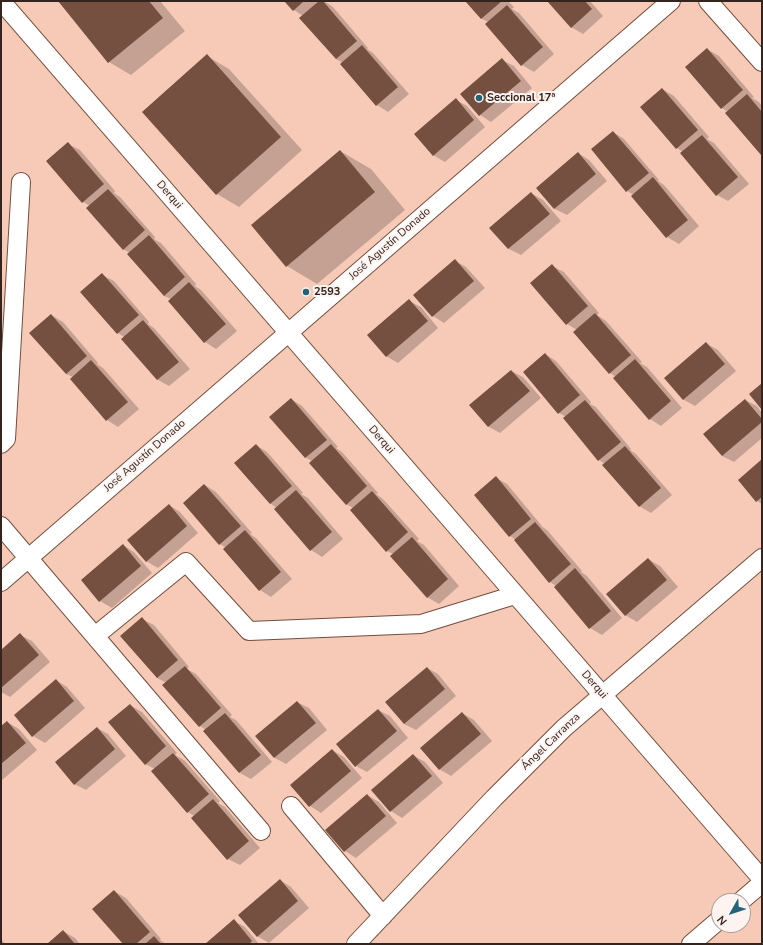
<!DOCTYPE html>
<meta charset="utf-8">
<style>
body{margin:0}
#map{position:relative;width:763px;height:945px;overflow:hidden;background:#f6cab7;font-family:"Nunito Sans",sans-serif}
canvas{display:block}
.frame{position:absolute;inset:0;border:2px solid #34241d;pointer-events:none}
.north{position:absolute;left:711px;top:893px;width:40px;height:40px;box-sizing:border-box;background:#fdf3f0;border:1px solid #ada09c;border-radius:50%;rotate:231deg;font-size:11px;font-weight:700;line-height:16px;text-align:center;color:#34241d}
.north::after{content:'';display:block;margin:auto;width:14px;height:18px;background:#246479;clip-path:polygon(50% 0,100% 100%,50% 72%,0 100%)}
</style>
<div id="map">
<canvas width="763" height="945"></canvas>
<div class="frame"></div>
<div class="north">N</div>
</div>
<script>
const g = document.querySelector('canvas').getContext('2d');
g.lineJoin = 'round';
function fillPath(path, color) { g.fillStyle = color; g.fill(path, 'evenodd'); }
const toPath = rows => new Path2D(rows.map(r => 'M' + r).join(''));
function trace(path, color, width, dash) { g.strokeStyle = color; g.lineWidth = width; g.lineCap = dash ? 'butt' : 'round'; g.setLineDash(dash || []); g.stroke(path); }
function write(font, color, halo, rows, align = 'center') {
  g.font = font + ' "Nunito Sans",sans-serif'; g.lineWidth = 4; g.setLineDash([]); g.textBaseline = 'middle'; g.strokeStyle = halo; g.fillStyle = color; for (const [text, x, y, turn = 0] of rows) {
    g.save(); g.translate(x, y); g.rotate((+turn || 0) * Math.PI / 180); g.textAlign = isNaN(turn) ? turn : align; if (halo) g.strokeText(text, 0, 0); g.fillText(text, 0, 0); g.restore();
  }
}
const shadow = toPath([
 [59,1,160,1,185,31,131,75,109,62],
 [286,1,324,1,333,7,368,48,367,49,373,53,409,94,388,112,377,105,343,63,336,59,303,16,294,10],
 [467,1,508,1,514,7,512,9,519,13,554,54,534,72,522,65,488,22,482,19],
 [548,1,590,1,603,16,583,34,571,27],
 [707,49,719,56,754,97,752,98,759,102,762,106,762,155,727,113,728,112,722,108],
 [207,56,229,69,302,150,239,207,217,194],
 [502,60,514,66,532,88,491,122,480,115],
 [662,89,674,96,709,137,707,139,714,143,749,184,728,201,717,195,683,152,677,148],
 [456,100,467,106,485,127,445,162,433,155],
 [613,132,624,139,659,180,658,181,664,185,699,226,679,244,667,237,632,196,634,195,627,191,592,150],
 [68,144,80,150,115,191,114,193,120,197,155,237,154,239,161,243,196,284,195,286,201,290,237,331,216,349,205,342,171,299,164,296,130,253,123,249,90,206,83,202,48,162],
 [340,151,371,169,405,210,317,284,287,266,252,225],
 [578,153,589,160,607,181,567,215,555,209,537,188],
 [531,193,543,200,561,221,521,255,509,249,491,228],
 [455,261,466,267,485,288,444,323,433,316],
 [552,266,564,272,599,313,597,315,606,321,642,362,640,363,647,367,682,408,661,426,650,419,616,377,610,373,577,330,567,324,532,283],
 [102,275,114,281,149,322,148,324,154,328,190,369,169,386,158,380,122,339,124,337,118,333],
 [409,301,421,307,438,328,398,363,386,356],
 [51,315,63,322,98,363,97,364,103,368,139,409,118,427,107,420,73,377,66,374],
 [707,344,718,350,736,371,695,406,684,400,666,378],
 [545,354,556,361,591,402,590,404,596,407,631,449,630,450,636,454,672,495,651,513,639,506,605,464,599,460,566,417,559,413,524,372],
 [511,371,523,377,541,398,500,433,489,427,471,405],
 [291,399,302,406,338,447,336,448,342,452,378,493,376,494,383,499,419,539,417,541,424,545,459,586,439,604,427,597,393,554,387,551,353,508,346,504,312,461,306,458,270,417],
 [745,400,757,406,762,413,762,438,734,462,722,456],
 [256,445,267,452,303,493,301,494,308,498,343,539,322,557,311,550,277,508,271,504,235,463],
 [762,461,762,504,757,501,739,480],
 [496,478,507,484,542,526,541,526,547,530,582,571,581,572,587,576,622,618,602,635,590,628,555,587,556,586,550,582,516,540,510,536,475,495],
 [205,485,216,492,252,533,250,534,256,538,292,579,271,597,260,590,224,549,226,548,220,544],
 [169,505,180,512,198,533,158,568,146,561],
 [123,545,134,552,152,573,112,608,100,601,82,580],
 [648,559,660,566,678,587,637,622,625,615],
 [142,619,154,625,189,667,187,669,196,674,232,715,230,717,236,720,272,762,251,779,240,773,205,731,206,730,200,726,167,683,157,678],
 [20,635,32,641,50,662,10,697,1,692,1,651],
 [427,668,438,674,456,696,416,730,404,724],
 [56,680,67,687,85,708,45,743,33,736],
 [297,702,309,708,327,730,286,764,275,758,257,736],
 [130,705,142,712,177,753,175,755,184,760,220,801,218,803,225,807,260,848,240,865,228,859,194,816,188,812,152,772,155,769,145,764],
 [378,710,390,716,408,738,367,772,356,766],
 [462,713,474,720,492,741,451,776,439,769],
 [7,722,19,729,37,750,1,781,1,727],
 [97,728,108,734,126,756,86,790,74,784],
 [332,750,344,757,362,778,321,813,310,806],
 [413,755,425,762,443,783,402,818,391,811],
 [367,795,379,802,397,823,356,858,345,851],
 [280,880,291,887,309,908,269,943,257,936],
 [114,891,126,898,161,939,160,940,166,944,124,944],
 [234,921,245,927,259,944,206,944],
 [63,931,75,938,80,944,49,944],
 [1,939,5,944,1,944]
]);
const building = toPath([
 [58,1,149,1,163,18,108,63],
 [284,1,304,1,293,11],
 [319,1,323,1,357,41,336,59,299,18],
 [465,1,502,1,481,19],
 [547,1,585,1,592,9,571,28],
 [507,5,543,47,521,66,485,24],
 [362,45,398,87,376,106,340,64],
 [707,48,743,90,721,109,685,67],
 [207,54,281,137,216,195,142,112],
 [502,58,521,81,479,116,460,94],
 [662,88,698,130,676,149,640,107],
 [747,94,762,112,761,155,725,113],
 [456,98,474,120,433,156,414,134],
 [613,131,649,173,626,192,591,149],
 [702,135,738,177,716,196,680,153],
 [68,142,104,184,82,203,46,161],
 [340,150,375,192,286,267,251,225],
 [578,152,596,174,554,209,536,188],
 [653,177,688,220,666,238,631,196],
 [108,189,145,230,123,250,86,208],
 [531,192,550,214,508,249,489,228],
 [149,235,185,277,164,296,127,254],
 [455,259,474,281,432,317,413,295],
 [552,264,588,306,566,325,530,283],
 [102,273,139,315,117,334,80,292],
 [189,282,226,324,204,343,168,301],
 [409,299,428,321,386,357,367,335],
 [595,313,631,355,609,374,573,332],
 [51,314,87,356,66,374,29,333],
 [143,320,179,362,157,380,121,339],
 [706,342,725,364,683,400,664,378],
 [545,353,580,395,558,414,523,372],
 [635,359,671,401,649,420,613,378],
 [91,360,128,402,106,421,70,379],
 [511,370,530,391,488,427,469,405],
 [762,383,762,410,749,394],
 [291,398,327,440,305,458,269,417],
 [745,399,762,419,762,422,722,456,703,434],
 [585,400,621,442,598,461,563,418],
 [256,444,292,486,270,504,234,463],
 [331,444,367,486,346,505,309,463],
 [625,446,661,488,639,507,602,465],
 [762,459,762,497,756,502,738,480],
 [496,476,531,519,509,537,474,495],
 [204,484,241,526,219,545,183,503],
 [296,490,332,532,310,551,274,509],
 [372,491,408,532,386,552,350,510],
 [169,504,187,526,146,562,127,540],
 [535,522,571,564,549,583,514,540],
 [245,530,281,572,259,591,223,549],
 [412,537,448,579,427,598,390,556],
 [123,544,141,566,99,602,81,580],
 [648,558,667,580,625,616,606,594],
 [575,568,611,611,589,629,554,587],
 [142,617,178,660,157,678,120,636],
 [20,633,39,655,1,688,1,650],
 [185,666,221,708,199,727,162,685],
 [427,667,445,689,404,724,385,702],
 [56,679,74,701,32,737,14,715],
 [297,701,316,723,274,758,255,736],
 [130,704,166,746,145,765,108,722],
 [378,709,397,731,355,767,336,744],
 [462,712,481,734,439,770,420,748],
 [225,713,261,755,239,773,203,731],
 [7,721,26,743,1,764,1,726],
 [97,727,115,749,74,785,55,762],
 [332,749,351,771,309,807,290,785],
 [173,753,209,794,187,813,151,771],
 [413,754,432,776,390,812,371,790],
 [367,794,386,816,344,852,325,830],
 [213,799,249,841,227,860,191,818],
 [280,879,298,901,257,937,238,915],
 [114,890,150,932,136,944,123,944,92,909],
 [234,919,252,941,249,944,205,944],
 [63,930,75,944,47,944],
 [154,936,161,944,145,944]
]);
const minor = toPath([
 [1,1,762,879],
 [708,1,762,62],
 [1,444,6,439,21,182],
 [1,526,261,831],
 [1,582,671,1],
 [95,636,186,562,249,631,421,624,515,595],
 [291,806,383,916],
 [741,901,762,883],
 [356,944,494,798,564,728,762,558],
 [691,944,719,920]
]);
const markers = [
 [479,98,4,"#246479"],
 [306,292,4,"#246479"]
];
const poiNames = [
 ["Seccional 17ª",487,98],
 ["2593",314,292]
];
const streetNames = [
 ["Derqui",169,195,49],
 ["José Agustín Donado",390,244,-41],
 ["Derqui",381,440,49],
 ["José Agustín Donado",145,456,-41],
 ["Derqui",594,685,49],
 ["Ángel Carranza",551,742,-44]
];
fillPath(shadow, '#0003');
fillPath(building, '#755040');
trace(minor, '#734e3e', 20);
trace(minor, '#fff', 18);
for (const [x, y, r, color] of markers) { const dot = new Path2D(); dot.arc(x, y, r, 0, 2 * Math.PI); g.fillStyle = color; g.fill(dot); trace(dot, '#fdf3f0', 1.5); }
write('bold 11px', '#34241d', '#fdf3f0', poiNames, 'left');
write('11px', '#34241d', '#fdf3f0', streetNames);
</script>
